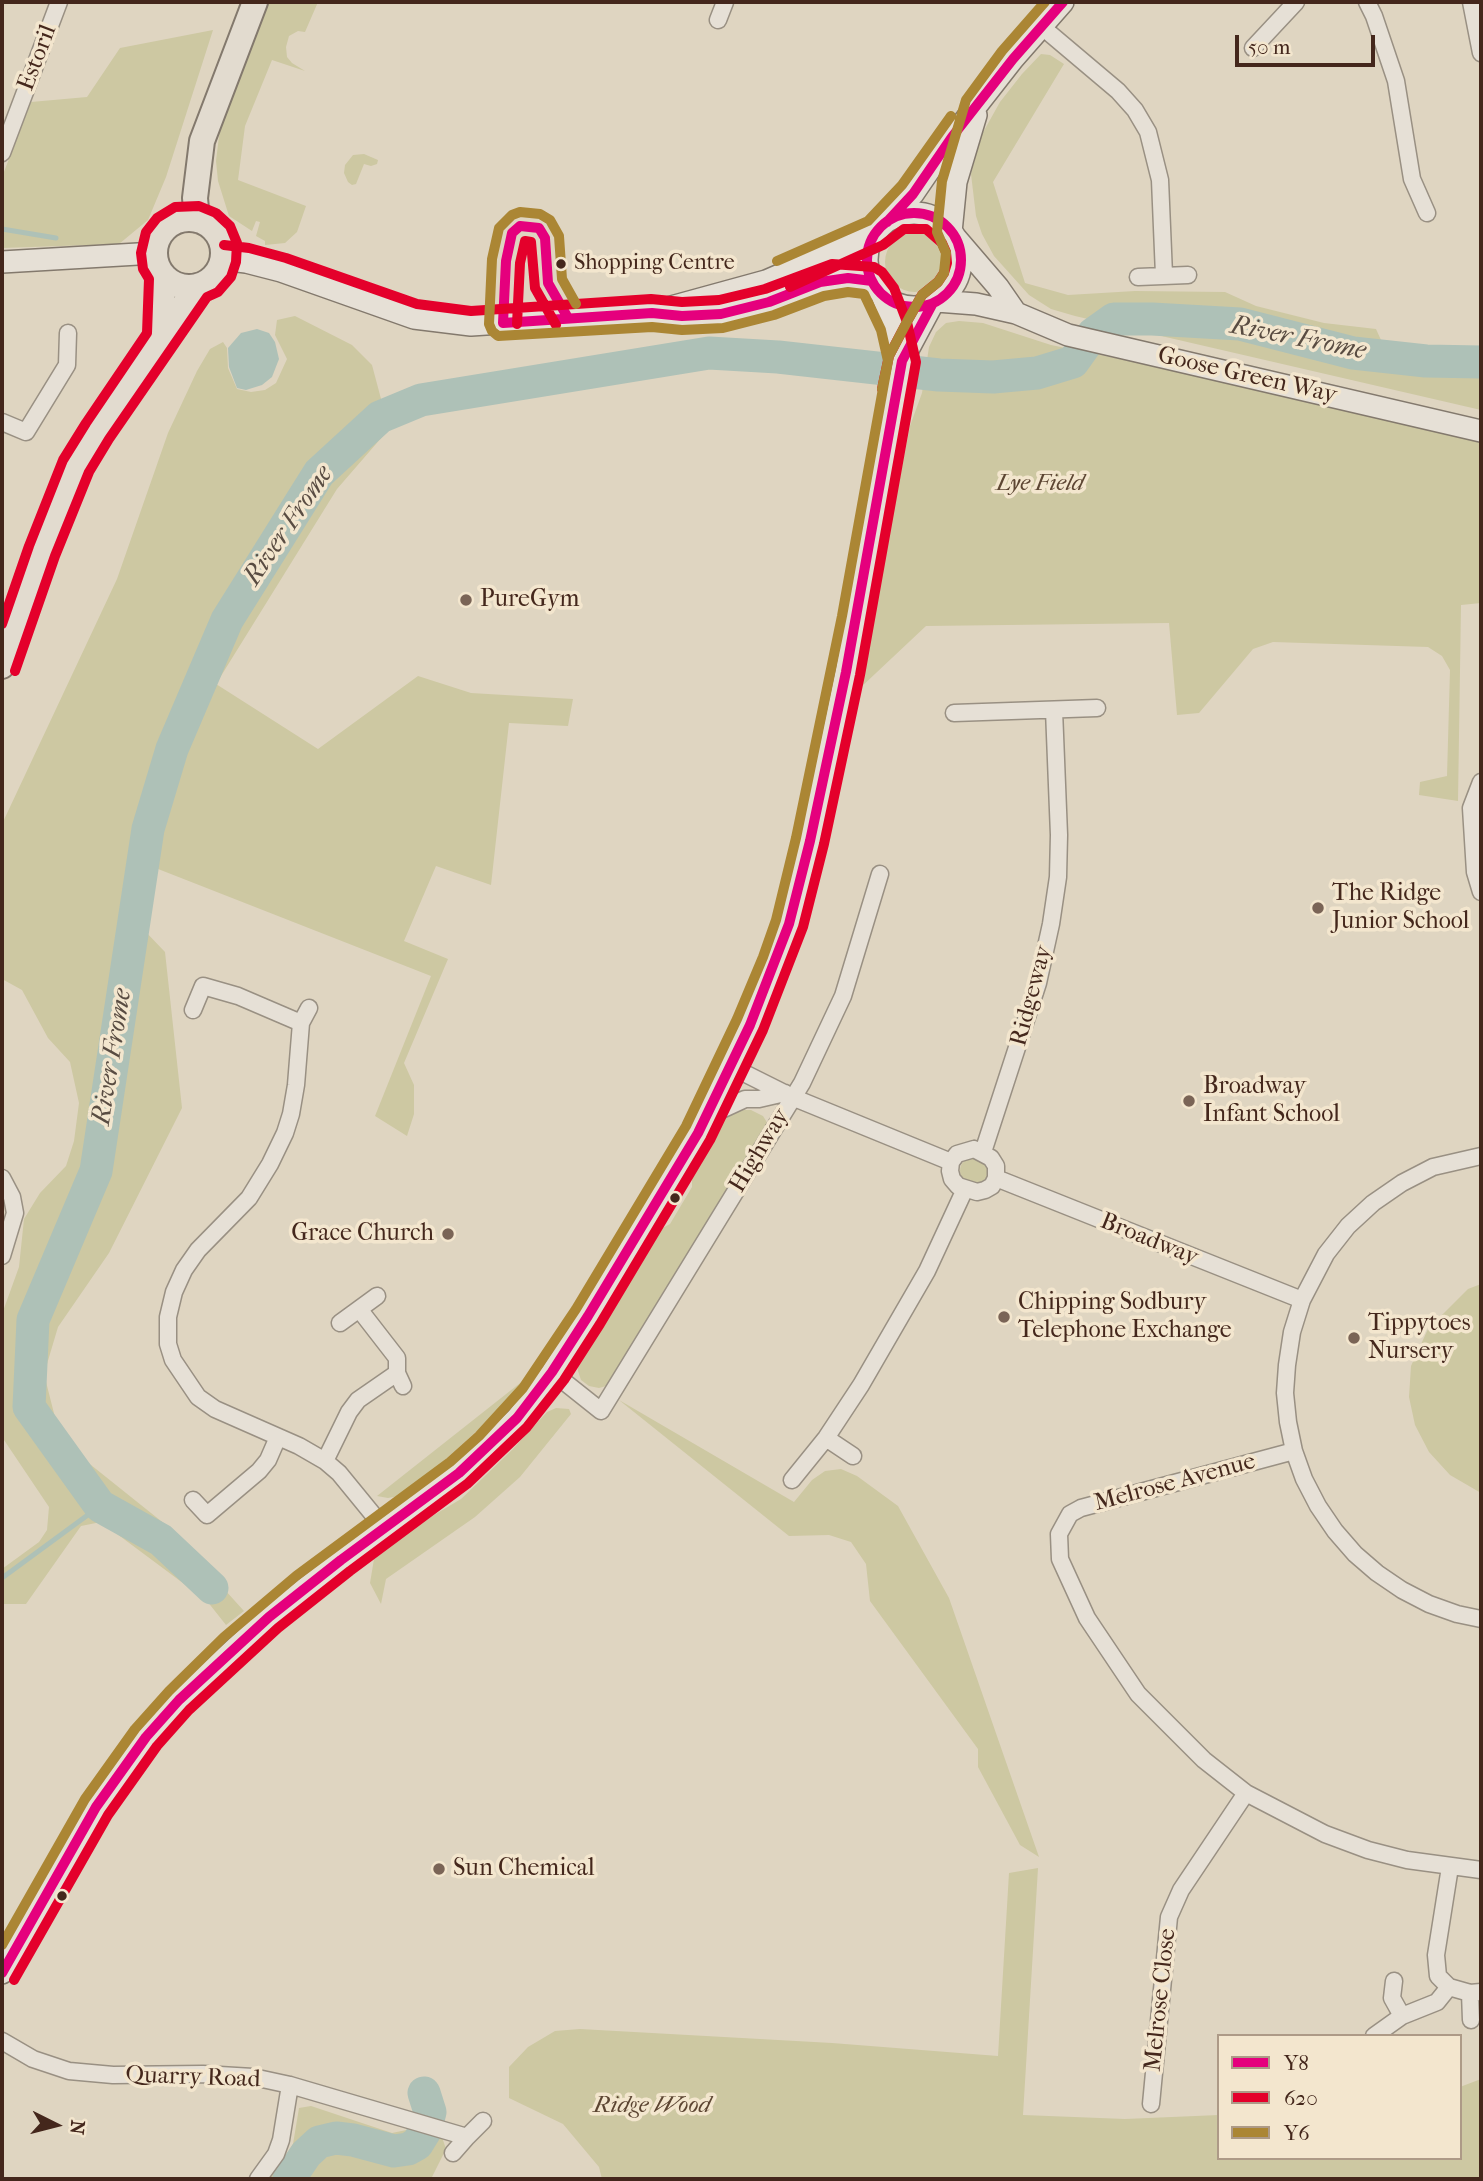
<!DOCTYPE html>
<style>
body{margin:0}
#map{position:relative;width:1483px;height:2181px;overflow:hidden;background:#dfd5c1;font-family:"IM FELL French Canon",serif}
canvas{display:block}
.frame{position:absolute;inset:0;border:4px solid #44271c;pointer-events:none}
.legend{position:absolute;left:1217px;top:2034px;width:245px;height:126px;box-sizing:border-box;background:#f3e6ce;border:2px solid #ad9a87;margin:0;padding:9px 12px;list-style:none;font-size:21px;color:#44271c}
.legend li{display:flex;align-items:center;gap:14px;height:35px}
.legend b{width:35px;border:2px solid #ad9a87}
.north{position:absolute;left:21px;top:2090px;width:70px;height:70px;-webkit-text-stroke:5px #f3e6ce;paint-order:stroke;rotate:96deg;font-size:19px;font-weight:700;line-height:28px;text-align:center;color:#44271c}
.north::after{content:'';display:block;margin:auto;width:24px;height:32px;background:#44271c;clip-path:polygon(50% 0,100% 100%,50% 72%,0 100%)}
.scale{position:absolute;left:1235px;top:35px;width:140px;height:32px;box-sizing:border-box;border:4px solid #44271c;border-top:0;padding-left:9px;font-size:21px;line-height:24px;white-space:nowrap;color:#44271c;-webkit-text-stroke:5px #f3e6ce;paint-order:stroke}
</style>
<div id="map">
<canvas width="1483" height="2181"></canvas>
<div class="frame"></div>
<ul class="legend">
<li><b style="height:9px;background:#e5007d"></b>Y8</li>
<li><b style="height:9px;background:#e4002b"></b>620</li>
<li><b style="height:9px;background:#ab8634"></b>Y6</li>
</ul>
<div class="north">N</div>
<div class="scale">50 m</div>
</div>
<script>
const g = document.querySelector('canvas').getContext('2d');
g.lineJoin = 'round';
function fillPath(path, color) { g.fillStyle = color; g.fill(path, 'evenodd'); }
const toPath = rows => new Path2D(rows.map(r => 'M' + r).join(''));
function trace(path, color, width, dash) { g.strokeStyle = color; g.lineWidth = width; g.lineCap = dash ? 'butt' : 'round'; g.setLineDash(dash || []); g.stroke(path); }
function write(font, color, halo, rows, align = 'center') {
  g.font = font + ' "IM FELL French Canon",serif'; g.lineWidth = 7; g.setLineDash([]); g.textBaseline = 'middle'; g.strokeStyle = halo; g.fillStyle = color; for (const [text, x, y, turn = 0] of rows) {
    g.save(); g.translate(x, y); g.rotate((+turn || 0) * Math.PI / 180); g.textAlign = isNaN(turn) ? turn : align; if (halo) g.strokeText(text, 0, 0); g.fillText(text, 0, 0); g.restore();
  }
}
const green = toPath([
 [267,2,318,2,305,32,298,31,289,36,286,47,287,57,292,63,305,71,272,60,245,126,238,180,306,206,297,232,285,243,265,245,265,241,256,236,260,222,256,221,252,231,229,216,218,181,216,161,220,128],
 [213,30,166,177,148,220,119,244,2,248,2,177,31,102,87,97,120,48],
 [1041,54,1050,55,1064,64,993,182,1025,283,1068,295,1135,291,1225,292,1256,306,1324,323,1376,329,1391,362,1481,368,1481,410,1075,316,1051,309,1029,295,994,256,982,234,976,216,971,174,981,136,1000,102,1022,74],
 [364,154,378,160,377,164,371,166,364,164,356,184,352,185,348,182,344,173,345,165,353,155],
 '885 262a30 30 0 1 1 60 0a30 30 0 1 1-60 0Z',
 [295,316,352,345,372,365,389,429,337,489,216,684,318,749,418,676,471,693,573,699,568,726,509,723,491,885,436,866,404,941,448,959,404,1063,414,1085,414,1114,407,1136,375,1116,431,976,153,867,143,929,165,952,182,1108,109,1253,58,1327,44,1374,59,1433,86,1461,166,1525,244,1611,226,1625,207,1601,101,1522,81,1526,26,1604,2,1604,2,1569,39,1542,47,1530,49,1507,2,1437,2,1314,19,1267,24,1219,40,1193,66,1166,74,1141,79,1103,70,1062,48,1038,22,990,2,979,2,824,117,579,168,433,197,371,210,349,223,342,227,348,228,368,237,389,251,392,265,390,276,383,287,359,275,335,277,320],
 [959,321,983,323,1051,345,1248,385,1481,443,1481,603,1461,605,1458,801,1419,795,1420,782,1447,776,1450,670,1442,656,1428,647,1273,642,1253,649,1199,713,1177,715,1169,623,926,626,859,689,910,426,922,393,929,347,936,332,946,323],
 [744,1110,751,1110,763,1116,768,1124,610,1385,599,1388,589,1386,581,1380,578,1371,577,1359,581,1348,655,1232,670,1224,692,1187,692,1174,726,1117,734,1111],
 '960 1171a14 14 0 1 1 28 0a14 14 0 1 1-28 0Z',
 [1481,1284,1481,1493,1450,1475,1429,1452,1415,1425,1409,1397,1411,1366,1428,1329,1468,1289],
 [534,1372,535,1373,511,1400,426,1477,399,1496,388,1498,377,1496],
 [619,1400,794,1502,812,1480,825,1471,841,1469,857,1476,898,1506,949,1598,1039,1857,1020,1845,978,1767,978,1749,870,1601,866,1564,851,1542,829,1535,789,1536],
 [556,1408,569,1409,571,1414,520,1477,475,1517,386,1579,381,1604,370,1583,374,1559,419,1524,461,1499,513,1449,547,1412],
 [1038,1868,1023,2115,1125,2119,1219,2115,1219,2158,1460,2158,1460,2087,1481,2079,1481,2179,602,2179,599,2167,563,2124,509,2098,509,2067,528,2047,555,2031,580,2029,832,2043,998,2056,1009,1873],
 [311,2106,392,2133,411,2129,429,2131,442,2137,446,2149,431,2179,266,2179,280,2165,293,2144,299,2108]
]);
const water = toPath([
 [257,329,269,333,275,342,279,359,272,377,262,385,246,390,237,388,229,367,228,348,241,333]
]);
const stream = toPath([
 [2,229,56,238],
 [2,1578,100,1506]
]);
const river = toPath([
 [212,1588,161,1540,100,1506,29,1407,33,1320,96,1171,148,829,172,749,227,620,319,473,380,417,421,400,709,353,778,357,939,375,993,377,1037,373,1073,362,1093,334,1114,319,1152,319,1240,324,1353,353,1426,361,1481,362],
 [289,2179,306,2154,319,2142,336,2138,353,2140,394,2151,408,2149,417,2144,425,2131,430,2112,424,2093]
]);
const street = toPath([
 [1367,2,1374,16,1396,81,1412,179,1427,213],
 [1471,2,1481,53],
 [718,20,725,2],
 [1041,26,1118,91,1135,110,1148,132,1160,180,1164,275],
 [1253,48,1296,2],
 [2,153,59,2],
 [1138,277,1188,275],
 [2,422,26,432,67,365,68,333],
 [954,713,1097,708],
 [1481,782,1471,808,1475,872,1481,892],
 [309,1008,301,1023,296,1085,291,1114,285,1133,270,1164,249,1198,198,1250,184,1270,174,1292,168,1317,168,1344,173,1360,198,1397,215,1409,299,1446,325,1461,339,1473,384,1528],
 [193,1010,203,986,238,996,301,1023],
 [730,1066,792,1097,951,1162],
 [706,1117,745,1099,759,1099,785,1093],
 [974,1149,991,1158,996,1166,996,1178,992,1186,985,1190,977,1192,958,1186,952,1179,950,1171,951,1162,957,1154,974,1149],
 [983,1152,1038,983,1051,924,1058,877,1059,835,1054,710],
 [1481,1156,1433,1167,1402,1183,1373,1203,1348,1226,1326,1254,1302,1300,1292,1332,1287,1365,1285,1393,1288,1422,1294,1451,1304,1479,1318,1506,1335,1531,1355,1554,1377,1573,1402,1590,1429,1604,1457,1614,1481,1619],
 [2,1178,12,1197,15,1213,2,1256],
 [996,1178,1302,1300],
 [359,1309,397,1358,397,1373,403,1386],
 [340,1323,377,1296],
 [552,1372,601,1411,802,1083,843,996,880,874],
 [826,1438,853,1456],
 [1294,1451,1081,1508,1070,1514,1059,1534,1060,1559,1087,1618,1138,1694,1204,1760,1246,1793,1325,1834,1368,1850,1407,1860,1481,1870],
 [325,1461,349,1412,358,1400,397,1373],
 [792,1480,826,1438,861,1385,927,1271,965,1189],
 [193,1500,207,1515,259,1471,268,1460,278,1437],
 [1394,1981,1392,1998,1402,2016],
 [1449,1987,1470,1993,1481,1992],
 [1470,1993,1471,2020],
 [1374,2036,1402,2016,1437,2002,1449,1987,1438,1976,1436,1955,1450,1867],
 [2,2041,33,2059,69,2071,113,2075,203,2074,253,2077,290,2085,467,2137,483,2121],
 [1151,2104,1169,1917,1181,1890,1246,1793],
 [453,2153,467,2137],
 [258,2179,276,2154,281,2140,290,2085]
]);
const secondary = toPath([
 '867 260a47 47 0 1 1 94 0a47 47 0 1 1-94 0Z',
 [890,218,913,194,952,137,1013,59,1063,2],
 [951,232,956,182,976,115],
 [956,238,998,287,1016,313],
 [222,259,246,262,281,271,414,318,471,325,652,313,682,316,721,314,769,302,820,282,848,278,872,281],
 [2,262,155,253],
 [881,293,894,326,902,361],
 [937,301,976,304,1016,313,1068,335,1481,431],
 [664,309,766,281,876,233],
 [2,1973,96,1807,146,1737,179,1700,269,1617,341,1560,459,1473,517,1418,552,1372,588,1316,698,1133,750,1025,776,962,789,924,810,841,846,672,902,361,933,303]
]);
const primary = toPath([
 '155 253a34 34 0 1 1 68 0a34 34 0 1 1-68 0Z',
 [197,220,195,198,202,141,255,2],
 [161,337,163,275],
 [2,666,42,551,76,466,97,431,197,286]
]);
const bus1 = toPath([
 '867 260a47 47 0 1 1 94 0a47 47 0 1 1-94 0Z',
 [887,222,913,194,952,137,1013,59,1063,2],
 [503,323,652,313,682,316,721,314,769,302,820,282,848,278,872,281],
 [503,323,506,261,512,233,520,226,539,228,545,238,548,283,568,318],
 [2,1973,96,1807,146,1737,179,1700,269,1617,341,1560,459,1473,517,1418,552,1372,588,1316,698,1133,750,1025,789,924,810,841,846,672,902,361,933,303]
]);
const bus2 = toPath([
 [790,287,883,245,904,229,926,229,942,243,946,252,947,263,944,273,938,282,922,295,909,318,889,356,882,389],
 [517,324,520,263,525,241,531,242,535,288,556,325],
 [2,624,29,546,63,460,86,423,147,333,149,279,143,269,141,253,146,232,157,218,175,207,199,206,216,213,230,226,237,243,236,262,231,277,218,292,207,297,109,439,89,472,55,556,15,671],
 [14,1980,108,1815,157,1746,189,1710,278,1628,350,1571,467,1484,527,1427,564,1380,600,1324,710,1140,763,1030,803,927,824,844,860,675,916,362,907,322,894,288,882,272,874,267,832,264,765,289,719,300,682,302,651,299,471,311,417,304,286,258,249,248,224,245]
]);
const bus3 = toPath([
 [777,261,868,221,902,185,951,116],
 [882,389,889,356,909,318,922,295,938,282,944,273,946,253,937,232,942,181,966,100,1002,51,1045,2],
 [2,1945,85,1799,135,1729,169,1691,224,1637,296,1576,450,1462,479,1436,523,1388,576,1309,686,1126,737,1019,763,957,776,920,796,838,842,616,888,361,881,330,864,294,848,292,824,296,774,315,723,328,682,330,652,327,498,336,492,331,489,324,492,259,499,228,512,215,520,212,540,214,550,220,559,236,562,279,576,304]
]);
const markers = [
 [561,264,6,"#44271c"],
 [466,600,7,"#7a6456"],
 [1318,908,7,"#7a6456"],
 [1189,1101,7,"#7a6456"],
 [675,1198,6,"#44271c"],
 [448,1234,7,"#7a6456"],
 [1004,1317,7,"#7a6456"],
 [1354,1338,7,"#7a6456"],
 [439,1869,7,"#7a6456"],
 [62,1896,6,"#44271c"]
];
const busNames = [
 ["Shopping Centre",574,264]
];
const streetNames = [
 ["Estoril",38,58,-69],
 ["Goose Green Way",1247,376,13],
 ["Ridgeway",1032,996,-75],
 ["Highway",760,1151,-59],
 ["Broadway",1149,1240,22],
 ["Melrose Avenue",1175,1483,-15],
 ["Melrose Close",1161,2000,-84],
 ["Quarry Road",193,2078,2]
];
const parkNames = [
 ["Lye Field",1040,484],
 ["Ridge Wood",652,2106]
];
const poiNames = [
 ["PureGym",480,600],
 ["The Ridge",1332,894],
 ["Junior School",1332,922],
 ["Broadway",1203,1087],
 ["Infant School",1203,1115],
 ["Grace Church",434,1234,"right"],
 ["Chipping Sodbury",1018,1303],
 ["Telephone Exchange",1018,1331],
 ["Tippytoes",1368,1324],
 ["Nursery",1368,1352],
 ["Sun Chemical",453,1869]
];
const waterNames = [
 ["River Frome",1298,339,11],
 ["River Frome",289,526,-56],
 ["River Frome",113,1057,-81]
];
fillPath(green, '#cdc8a2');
fillPath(water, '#aec1b7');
trace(stream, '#aec1b7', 5);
trace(river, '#aec1b7', 33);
trace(street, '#999083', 19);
trace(secondary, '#83796d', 24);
trace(primary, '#83796d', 28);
trace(street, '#e6e0d6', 16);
trace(secondary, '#e6e0d6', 21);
trace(primary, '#e2dbcf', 24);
trace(bus1, '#e5007d', 10);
trace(bus2, '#e4002b', 10);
trace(bus3, '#ab8634', 10);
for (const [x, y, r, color] of markers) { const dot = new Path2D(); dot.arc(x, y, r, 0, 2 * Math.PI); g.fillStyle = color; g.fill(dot); trace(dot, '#f3e6ce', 2.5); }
write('22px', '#44271c', '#f3e6ce', busNames, 'left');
write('24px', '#44271c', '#f3e6ce', streetNames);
write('italic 24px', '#5c4532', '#f3e6ce', parkNames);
write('24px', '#44271c', '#f3e6ce', poiNames, 'left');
write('italic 26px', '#594c42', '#f3e6ce', waterNames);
</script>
